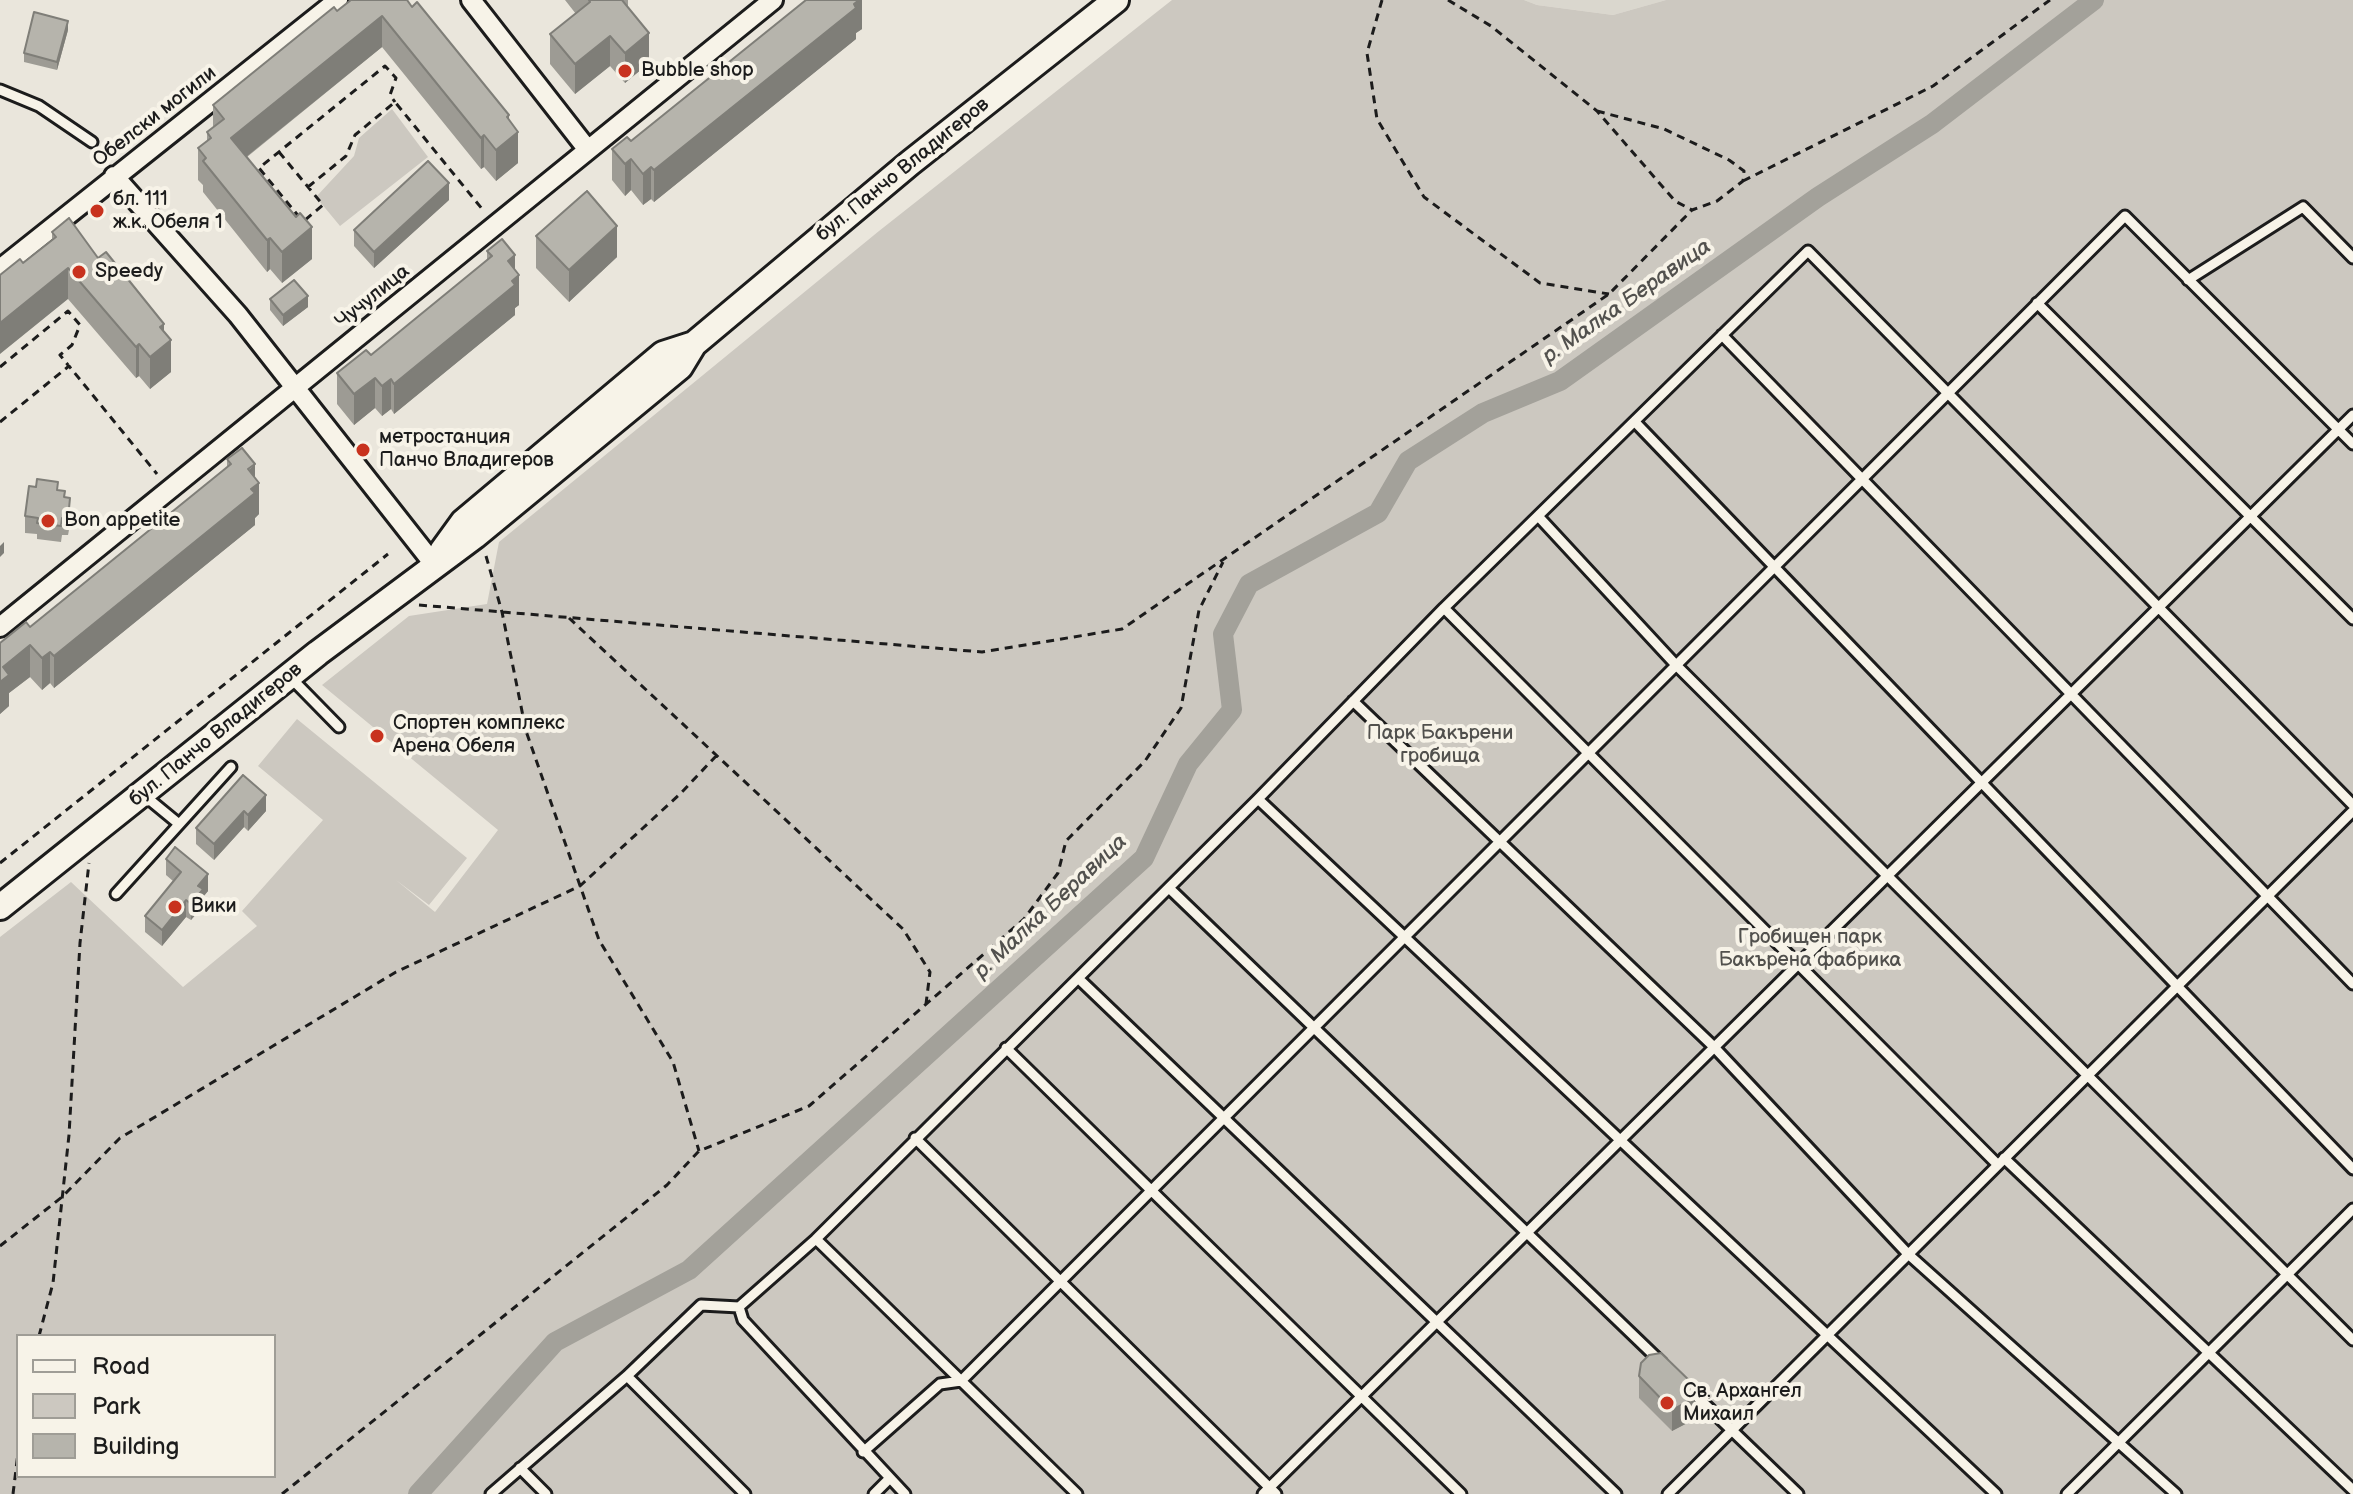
<!DOCTYPE html>
<meta charset="utf-8">
<style>
body{margin:0}
#map{position:relative;width:2353px;height:1494px;overflow:hidden;background:#eae6dc;font-family:"Balsamiq Sans",sans-serif}
canvas{display:block}
.legend{position:absolute;left:16px;top:1334px;width:260px;height:144px;box-sizing:border-box;background:#f7f3e8;border:2px solid #9f9d96;margin:0;padding:10px 14px;list-style:none;font-size:24px;color:#1c1c1c}
.legend li{display:flex;align-items:center;gap:16px;height:40px}
.legend b{width:40px;border:2px solid #9f9d96}
</style>
<div id="map">
<canvas width="2353" height="1494"></canvas>
<ul class="legend">
<li><b style="height:10px;background:#f7f3e8"></b>Road</li>
<li><b style="height:22px;background:#ccc8c0"></b>Park</li>
<li><b style="height:22px;background:#b6b4ac"></b>Building</li>
</ul>
</div>
<script>
const g = document.querySelector('canvas').getContext('2d');
g.lineJoin = 'round';
function fillPath(path, color) { g.fillStyle = color; g.fill(path, 'evenodd'); }
const toPath = rows => new Path2D(rows.map(r => 'M' + r).join(''));
function trace(path, color, width, dash) { g.strokeStyle = color; g.lineWidth = width; g.lineCap = dash ? 'butt' : 'round'; g.setLineDash(dash || []); g.stroke(path); }
function write(font, color, halo, rows, align = 'center') {
  g.font = font + ' "Balsamiq Sans",sans-serif'; g.lineWidth = 8; g.setLineDash([]); g.textBaseline = 'middle'; g.strokeStyle = halo; g.fillStyle = color; for (const [text, x, y, turn = 0] of rows) {
    g.save(); g.translate(x, y); g.rotate((+turn || 0) * Math.PI / 180); g.textAlign = isNaN(turn) ? turn : align; if (halo) g.strokeText(text, 0, 0); g.fillText(text, 0, 0); g.restore();
  }
}
const built = toPath([
 [1524,0,1666,0,1613,15,1537,5]
]);
const green = toPath([
 [1172,0,1524,0,1537,5,1613,15,1666,0,2353,0,2353,1494,0,1494,0,937,71,882,183,987,257,926,242,911,323,820,258,766,297,719,467,858,429,905,396,880,435,912,498,830,322,685,409,616,487,604,499,542,879,231],
 [18,1336,274,1336,274,1476,18,1476],
 [392,109,428,157,340,226,316,197,354,156,359,138]
]);
const canal = toPath([
 [418,1494,555,1342,689,1270,1144,858,1188,764,1232,710,1223,634,1249,584,1378,513,1408,461,1483,413,1560,381,1818,197,1932,124,2094,0]
]);
const path = toPath([
 [1382,0,1367,53,1377,119,1424,197,1540,283,1609,294],
 [1448,0,1491,26,1597,111,1675,201,1692,210,1717,201,1743,181,1744,171,1729,160,1664,129,1597,111],
 [279,152,323,205,305,220],
 [1743,181,1933,86,2050,0],
 [308,187,346,156,355,135,395,102,483,210],
 [300,218,259,168,385,66,396,78,390,95,395,102],
 [0,367,68,311,80,325,72,345,60,355,68,365],
 [0,422,69,366,157,474],
 [486,556,502,612,526,731,599,940,673,1062,699,1151],
 [419,605,982,652,1122,629,1609,294,1692,210],
 [569,618,903,929,930,972,926,1004],
 [0,863,388,554],
 [0,1246,62,1197,120,1138,396,972,580,886,681,793,717,755],
 [39,1336,53,1283,69,1135,80,943,89,863],
 [13,1494,18,1453],
 [282,1494,667,1185,699,1151,809,1106,1024,919,1058,873,1066,841,1145,761,1181,708,1199,610,1223,562]
]);
const service = toPath([
 [0,90,39,106,92,142],
 [2188,280,2303,207,2353,258],
 [2037,303,2353,619],
 [1722,335,2353,984],
 [1635,422,2353,1169],
 [1538,516,1676,665,2353,1340],
 [1444,608,1998,1165],
 [289,676,339,727],
 [1353,701,1714,1047,1908,1254,2176,1494],
 [145,796,179,824],
 [1258,799,1996,1494],
 [1169,888,1662,1363],
 [116,894,231,767],
 [1079,979,1616,1494],
 [1006,1048,1461,1494],
 [915,1138,1276,1494],
 [2004,1158,2353,1490],
 [816,1239,1077,1494],
 [627,1376,745,1494],
 [1687,1387,1798,1494],
 [863,1452,940,1384,961,1381,2125,216,2353,444],
 [520,1468,546,1494],
 [491,1494,627,1376,701,1305,739,1307],
 [874,1494,890,1478],
 [905,1494,743,1320,739,1307,816,1239,1258,799,1444,608,1808,251,2353,805],
 [1263,1494,2353,415],
 [1668,1494,2353,811],
 [2067,1494,2353,1209]
]);
const minor = toPath([
 [471,0,588,150],
 [114,176,238,315,433,563],
 [0,269,338,0],
 [0,627,773,0]
]);
const tertiary = toPath([
 [442,551,463,522,663,354,694,344],
 [0,907,318,653,475,536,680,367,694,344,910,163,1116,0]
]);
const wall = toPath([
 [565,0,628,0,628,8,649,63,625,83,610,66,575,94,550,64,550,34,576,14],
 [862,0,862,29,856,33,856,39,654,202,651,199,643,205,631,190,625,196,612,180,612,149,631,141],
 [412,7,509,120,518,163,496,181,484,167,481,169,382,47,247,157,312,259,282,283,270,269,267,272,203,192,203,185,198,180,198,148,207,141,207,132,213,127,213,105,337,11],
 [68,30,57,70,24,62,24,53],
 [449,200,374,268,354,246,354,230],
 [52,232,98,258,164,332,171,372,150,389,139,376,136,378,68,299,23,263,52,240],
 [536,236,617,257,569,302,536,268],
 [487,251,515,270,519,305,515,308,515,315,394,414,391,409,382,416,375,408,354,425,337,404,337,373,371,355,487,260],
 [270,299,308,307,283,326,270,310],
 [227,459,255,478,259,514,255,518,255,525,54,688,50,683,42,690,30,677,9,693,9,706,0,714,0,643,30,627,227,467],
 [58,490,65,497,70,514,68,535,62,535,61,542,37,539,37,534,25,533,25,516],
 [243,775,266,811,248,831,244,827,214,860,196,844,196,828],
 [166,859,208,891,203,897,203,906,191,920,186,917,162,946,145,932,145,916,173,881,166,875],
 [1639,1376,1695,1408,1693,1420,1672,1431,1639,1398]
]);
const shadedWall = toPath([
 [851,0,862,0,862,29,856,33,856,39,654,202,654,170],
 [382,16,382,47,231,169,231,138],
 [68,21,68,30,57,70,57,62],
 [649,33,649,63,625,83,625,53],
 [610,36,610,66,575,94,575,64],
 [509,115,509,139,518,132,518,163,496,181,496,150,507,117],
 [484,135,484,167,481,169,481,138],
 [631,159,631,190,625,196,625,164],
 [651,167,651,199,643,205,643,174],
 [449,183,449,200,374,268,374,252],
 [617,226,617,257,569,302,569,270],
 [312,227,312,259,282,283,282,252],
 [270,238,270,269,267,272,267,240],
 [515,255,515,278,519,275,519,305,515,308,515,315,394,414,394,384,508,261],
 [68,268,68,299,0,354,0,323],
 [308,296,308,307,283,326,283,315],
 [164,324,164,346,171,340,171,372,150,389,150,357,160,327],
 [139,344,139,376,136,378,136,347],
 [375,378,375,408,354,425,354,394],
 [391,379,391,409,382,416,382,386],
 [255,464,255,486,259,483,259,514,255,518,255,525,54,688,54,656],
 [70,498,70,514,68,535,68,519],
 [4,542,4,553,0,557,0,546],
 [30,645,30,677,9,693,9,706,0,714,0,682,3,667],
 [50,652,50,683,42,690,42,658],
 [266,795,266,811,248,831,248,815],
 [244,811,244,827,214,860,214,844],
 [208,874,208,891,203,897,203,906,191,920,191,904,198,886],
 [186,900,186,917,162,946,162,930],
 [1695,1386,1695,1408,1693,1420,1672,1431,1672,1410]
]);
const building = toPath([
 [351,0,407,0,412,7,417,2,509,115,507,117,518,132,496,150,484,135,481,138,382,16,231,138,296,217,300,213,312,227,282,252,270,238,267,240,203,161,206,158,198,148,211,138,207,132,224,119,213,105,334,7,337,11,351,0],
 [589,0,622,0,649,33,625,53,610,36,575,64,550,34,590,2,589,0],
 [806,0,859,0,854,4,856,8,654,170,651,167,643,174,631,159,625,164,612,149,627,137,631,141,806,0],
 [34,12,68,21,57,62,24,53,34,12],
 [428,161,449,183,374,252,354,230,428,161],
 [587,191,617,226,569,270,536,236,587,191],
 [69,218,98,258,106,252,164,324,160,327,171,340,150,357,139,344,136,347,68,268,0,323,0,275,20,259,23,263,56,237,52,232,69,218],
 [502,239,515,255,508,261,519,275,512,281,515,285,394,384,391,379,382,386,375,378,354,394,337,373,366,350,371,355,492,256,487,251,502,239],
 [294,280,308,296,283,315,270,299,294,280],
 [242,448,255,464,248,469,259,483,251,489,255,493,54,656,50,652,42,658,30,645,3,667,9,675,0,682,0,643,26,622,30,627,231,464,227,459,242,448],
 [37,479,58,482,57,490,65,491,64,497,70,498,68,519,62,518,61,526,37,523,38,518,25,516,29,486,36,487,37,479],
 [243,775,266,795,248,815,244,811,214,844,196,828,243,775],
 [175,847,208,874,198,886,203,889,191,904,186,900,162,930,145,916,181,872,166,859,175,847],
 [1661,1353,1695,1386,1693,1399,1672,1410,1639,1376,1641,1363,1649,1355,1661,1353]
]);
const markers = [
 [625,71,8,"#c8321e"],
 [97,211,8,"#c8321e"],
 [79,272,8,"#c8321e"],
 [363,450,8,"#c8321e"],
 [48,521,8,"#c8321e"],
 [377,736,8,"#c8321e"],
 [175,907,8,"#c8321e"],
 [1667,1403,8,"#c8321e"]
];
const poiNames = [
 ["Bubble shop",641,71],
 ["бл. 111",113,200],
 ["ж.к. Обеля 1",113,223],
 ["Speedy",95,272],
 ["метростанция",379,438],
 ["Панчо Владигеров",379,461],
 ["Bon appetite",64,521],
 ["Спортен комплекс",393,724],
 ["Арена Обеля",393,747],
 ["Вики",191,907],
 ["Св. Архангел",1683,1392],
 ["Михаил",1683,1415]
];
const streetNames = [
 ["Обелски могили",155,117,-38],
 ["бул. Панчо Владигеров",903,170,-39],
 ["Чучулица",373,297,-39],
 ["бул. Панчо Владигеров",216,735,-39]
];
const parkNames = [
 ["Парк Бакърени",1440,734],
 ["гробища",1440,757],
 ["Гробищен парк",1810,938],
 ["Бакърена фабрика",1810,961]
];
const waterNames = [
 ["р. Малка Беравица",1627,302,-35],
 ["р. Малка Беравица",1051,907,-43]
];
fillPath(built, '#dad7ce');
fillPath(green, '#ccc8c0');
trace(canal, '#a3a19a', 20);
trace(service, '#1c1c1c', 15);
trace(minor, '#1c1c1c', 24);
trace(tertiary, '#1c1c1c', 30);
trace(path, '#1c1c1c', 3, [8, 6]);
trace(service, '#f7f3e8', 9);
trace(minor, '#f7f3e8', 18);
trace(tertiary, '#f7f3e8', 24);
fillPath(wall, '#9d9b94');
fillPath(shadedWall, '#7f7e78');
fillPath(building, '#b6b4ac');
trace(building, '#7f7e78', 2);
for (const [x, y, r, color] of markers) { const dot = new Path2D(); dot.arc(x, y, r, 0, 2 * Math.PI); g.fillStyle = color; g.fill(dot); trace(dot, '#f7f3e8', 3); }
write('20px', '#1c1c1c', '#f7f3e8', poiNames, 'left');
write('20px', '#1c1c1c', '#f7f3e8', streetNames);
write('20px', '#51504d', '#f7f3e8', parkNames);
write('italic 22px', '#52514e', '#f7f3e8', waterNames);
</script>
